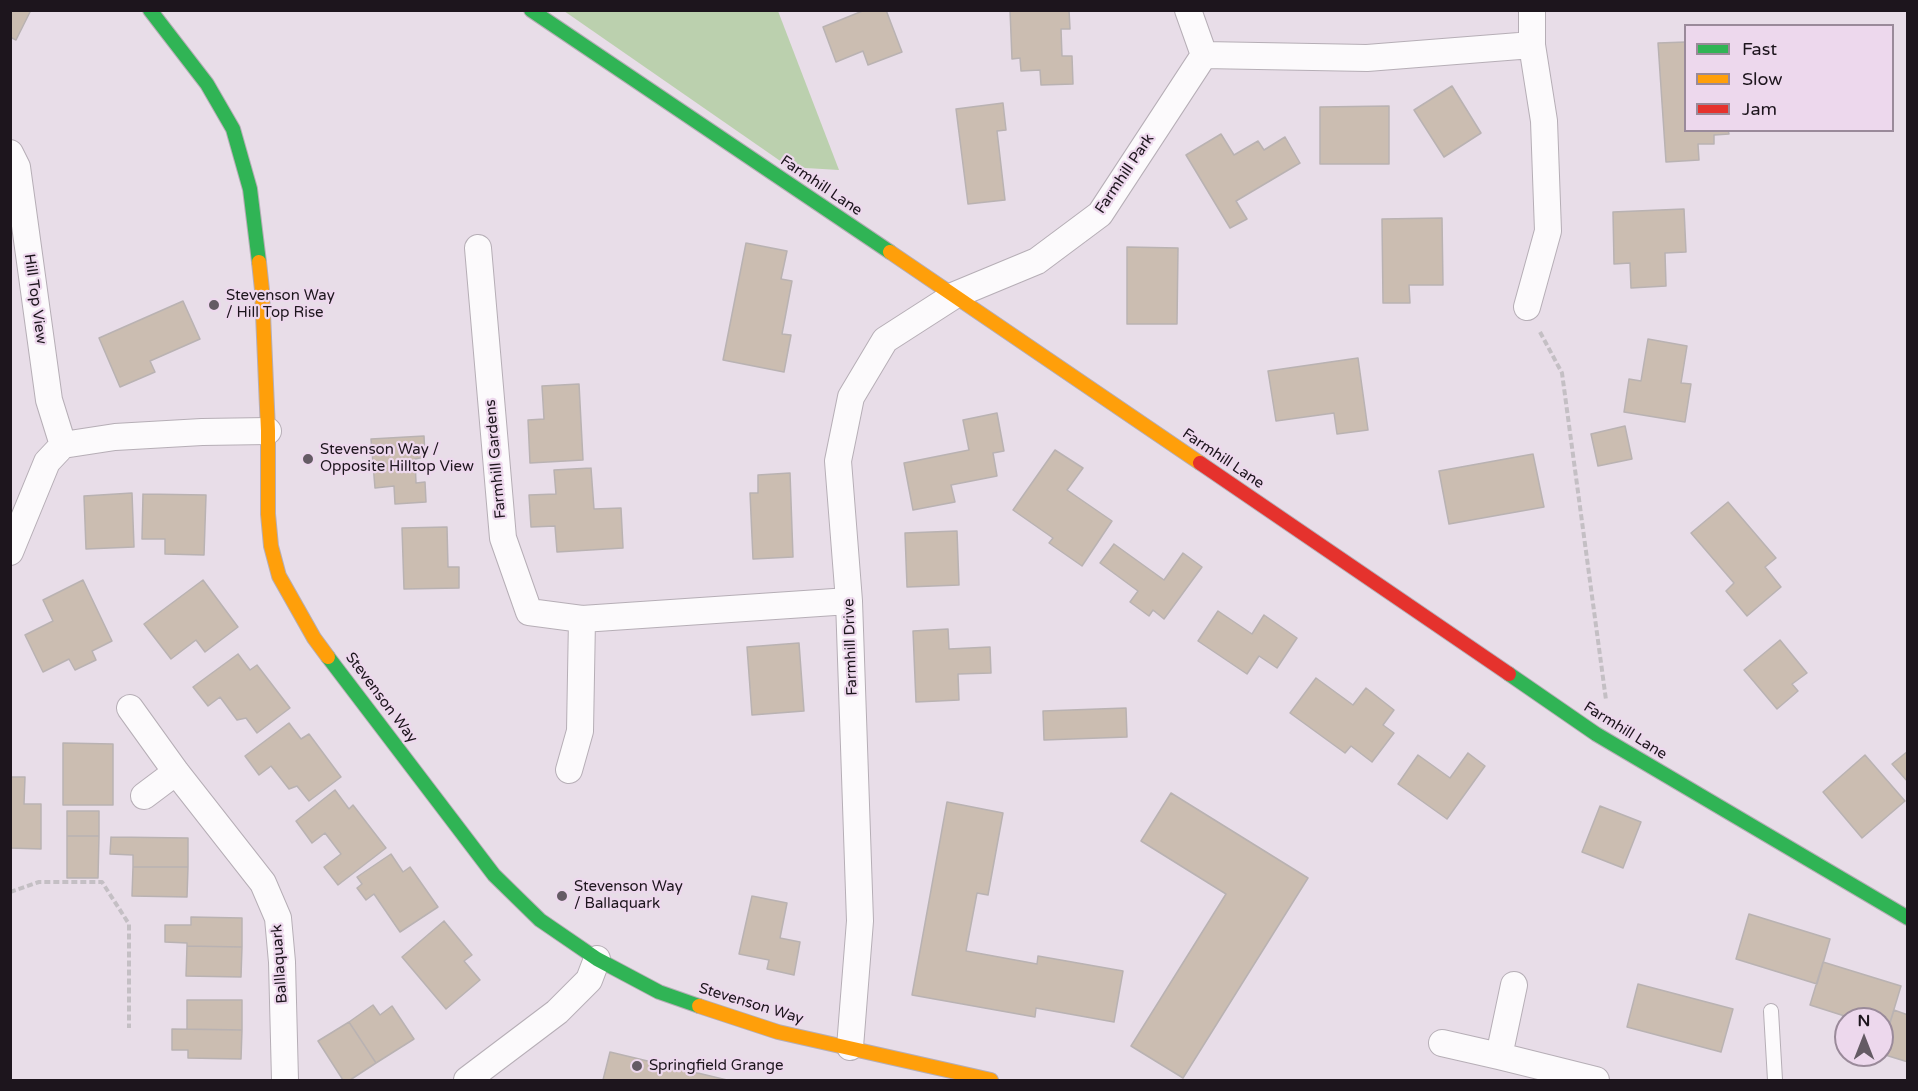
<!DOCTYPE html>
<style>
body{margin:0}
#map{position:relative;width:1918px;height:1091px;overflow:hidden;background:#e8dde8;font-family:"Varela Round",sans-serif}
canvas{display:block}
.frame{position:absolute;inset:0;border:12px solid #1d151d;pointer-events:none}
.legend{position:absolute;left:1684px;top:24px;width:210px;height:108px;box-sizing:border-box;background:#edd8ed;border:2px solid #9a8a9a;margin:0;padding:8px 10px;list-style:none;font-size:18px;color:#1d151d}
.legend li{display:flex;align-items:center;gap:12px;height:30px}
.legend b{width:30px;border:2px solid #9a8a9a}
.north{position:absolute;left:1834px;top:1007px;width:60px;height:60px;box-sizing:border-box;background:#edd8ed;border:2px solid #9a8a9a;border-radius:50%;rotate:0deg;font-size:16px;font-weight:700;line-height:24px;text-align:center;color:#1d151d}
.north::after{content:'';display:block;margin:auto;width:21px;height:27px;background:#645b64;clip-path:polygon(50% 0,100% 100%,50% 72%,0 100%)}
</style>
<div id="map">
<canvas width="1918" height="1091"></canvas>
<div class="frame"></div>
<ul class="legend">
<li><b style="height:8px;background:#30b455"></b>Fast</li>
<li><b style="height:8px;background:#ff9f0a"></b>Slow</li>
<li><b style="height:8px;background:#e5322d"></b>Jam</li>
</ul>
<div class="north">N</div>
</div>
<script>
const g = document.querySelector('canvas').getContext('2d');
g.lineJoin = 'round';
function fillPath(path, color) { g.fillStyle = color; g.fill(path, 'evenodd'); }
const toPath = rows => new Path2D(rows.map(r => 'M' + r).join(''));
function trace(path, color, width, dash) { g.strokeStyle = color; g.lineWidth = width; g.lineCap = dash ? 'butt' : 'round'; g.setLineDash(dash || []); g.stroke(path); }
function write(font, color, halo, rows, align = 'center') {
  g.font = font + ' "Varela Round",sans-serif'; g.lineWidth = 4.5; g.setLineDash([]); g.textBaseline = 'middle'; g.strokeStyle = halo; g.fillStyle = color; for (const [text, x, y, turn = 0] of rows) {
    g.save(); g.translate(x, y); g.rotate((+turn || 0) * Math.PI / 180); g.textAlign = isNaN(turn) ? turn : align; if (halo) g.strokeText(text, 0, 0); g.fillText(text, 0, 0); g.restore();
  }
}
const green = toPath([
 [564,11,778,11,839,170,789,167]
]);
const building = toPath([
 [10,10,31,10,16,40,10,37,10,10],
 [865,10,886,10,902,52,868,65,863,51,836,62,823,27,865,10],
 [1010,10,1069,10,1070,29,1061,29,1062,56,1072,56,1073,84,1041,85,1040,70,1021,71,1020,58,1012,59,1010,10],
 [1686,42,1686,130,1728,130,1729,134,1714,135,1714,144,1698,144,1699,160,1666,162,1658,43,1686,42],
 [1452,86,1481,133,1444,157,1414,110,1452,86],
 [1003,103,1006,130,997,131,1005,200,968,204,956,109,1003,103],
 [1389,106,1389,164,1320,164,1320,107,1389,106],
 [1221,134,1234,155,1258,141,1264,150,1285,137,1300,163,1236,201,1247,219,1230,228,1186,155,1221,134],
 [1684,209,1686,252,1665,253,1666,286,1631,288,1630,263,1614,264,1613,212,1684,209],
 [1442,218,1443,285,1409,285,1410,303,1383,303,1382,219,1442,218],
 [746,243,787,251,781,279,792,281,782,334,791,335,784,372,723,360,746,243],
 [1127,247,1178,248,1177,324,1127,324,1127,247],
 [183,301,200,339,150,361,155,372,120,387,99,338,183,301],
 [1648,339,1687,346,1681,383,1691,384,1685,422,1624,412,1629,379,1641,381,1648,339],
 [1358,358,1368,430,1337,434,1334,413,1276,421,1268,371,1358,358],
 [579,384,583,460,530,463,528,420,544,419,542,386,579,384],
 [997,413,1004,451,993,453,997,476,951,485,955,502,913,510,904,463,969,450,963,420,997,413],
 [1625,426,1632,459,1598,466,1591,434,1625,426],
 [424,436,425,457,415,459,416,483,425,482,426,502,395,504,394,486,375,488,371,439,424,436],
 [1055,450,1083,468,1067,490,1112,521,1082,566,1049,543,1053,538,1013,510,1055,450],
 [1533,454,1544,507,1449,524,1439,471,1533,454],
 [591,468,594,509,621,508,623,548,557,552,555,526,531,527,529,495,556,494,554,470,591,468],
 [790,473,793,557,753,559,750,493,758,493,758,475,790,473],
 [132,493,134,547,86,549,84,496,132,493],
 [143,494,206,495,204,555,165,554,165,539,142,539,143,494],
 [1728,502,1776,558,1765,567,1781,587,1747,616,1726,591,1734,583,1691,533,1728,502],
 [447,527,448,567,459,567,459,588,404,589,402,528,447,527],
 [957,531,959,585,907,587,905,533,957,531],
 [1114,544,1164,580,1183,553,1202,567,1164,619,1153,610,1149,616,1130,602,1138,591,1100,563,1114,544],
 [83,580,112,641,92,651,96,660,75,670,69,659,43,672,25,635,53,621,43,600,83,580],
 [203,580,238,627,205,652,196,640,171,659,144,624,203,580],
 [1218,611,1252,634,1264,615,1297,638,1277,668,1259,656,1247,674,1198,641,1218,611],
 [948,629,949,649,990,647,991,673,958,674,959,700,916,702,913,631,948,629],
 [1780,640,1807,673,1792,684,1798,691,1777,709,1744,670,1780,640],
 [799,643,804,711,752,715,747,647,799,643],
 [238,654,250,670,257,665,290,708,257,733,246,718,237,720,220,697,208,706,193,687,238,654],
 [1316,678,1353,705,1366,688,1394,710,1383,725,1394,733,1372,762,1351,746,1345,753,1290,713,1316,678],
 [1126,708,1127,737,1044,740,1043,711,1126,708],
 [289,723,301,739,309,734,341,777,309,801,297,786,289,789,271,766,259,775,245,756,289,723],
 [63,743,113,744,113,805,63,805,63,743],
 [1908,751,1908,782,1892,764,1908,751],
 [1468,753,1485,766,1447,819,1398,784,1418,755,1450,778,1468,753],
 [1865,755,1905,801,1862,838,1823,792,1865,755],
 [10,777,25,777,24,804,41,804,41,849,10,848,10,777],
 [335,790,349,809,353,805,386,848,338,885,324,867,341,854,325,833,312,843,296,821,335,790],
 [1171,793,1308,878,1183,1078,1131,1046,1226,894,1141,841,1171,793],
 [947,802,1003,813,988,895,977,893,966,951,1037,964,1038,956,1123,971,1114,1022,1036,1008,1035,1017,912,995,947,802],
 [1600,806,1641,822,1623,868,1582,852,1600,806],
 [67,811,99,811,99,836,67,836,67,811],
 [67,836,99,836,98,878,67,878,67,836],
 [111,837,188,838,188,867,133,867,133,855,110,854,111,837],
 [391,854,403,872,410,867,438,907,400,932,374,894,366,900,357,888,362,884,357,877,391,854],
 [133,867,188,867,187,897,132,896,133,867],
 [752,896,787,903,780,938,800,942,794,975,767,969,769,960,739,954,752,896],
 [1749,914,1830,939,1817,984,1736,959,1749,914],
 [191,917,242,918,242,947,187,946,187,943,165,942,165,925,191,925,191,917],
 [444,921,472,955,464,961,480,980,446,1009,402,957,444,921],
 [187,946,242,947,241,977,186,976,187,946],
 [1823,962,1901,986,1888,1029,1882,1027,1882,1019,1854,1019,1810,1005,1823,962],
 [1638,984,1733,1009,1721,1052,1627,1027,1638,984],
 [187,1000,242,1000,242,1030,187,1029,187,1000],
 [373,1005,380,1015,392,1006,414,1039,376,1063,349,1022,373,1005],
 [1894,1010,1908,1015,1908,1062,1882,1054,1882,1049,1894,1010],
 [349,1022,376,1063,350,1080,343,1080,318,1041,349,1022],
 [172,1029,242,1030,241,1059,188,1058,188,1050,172,1050,172,1029],
 [610,1052,727,1080,603,1080,610,1052]
]);
const path = toPath([
 [1540,332,1562,373,1606,700],
 [10,892,39,882,102,882,129,924,129,1028]
]);
const lane = toPath([
 [1771,1011,1775,1080]
]);
const street = toPath([
 [1204,55,1367,58,1532,45,1532,10],
 [10,153,17,167,49,400,63,445],
 [478,248,503,538,529,612,582,619,849,601],
 [1527,307,1548,231,1544,121,1532,45],
 [10,552,47,462,63,445,115,437,202,432,268,431],
 [130,708,176,772,263,883,278,918,282,962,285,1080],
 [569,770,580,731,582,619],
 [144,796,176,772],
 [1442,1043,1499,1056,1596,1080],
 [850,1047,860,921,849,601,838,461,851,397,885,340,955,295,1037,261,1100,214,1204,55,1188,10],
 [1499,1056,1514,985],
 [467,1080,557,1012,589,980,597,959]
]);
const fast = toPath([
 [150,10,207,84,233,129,250,189,259,262],
 [531,10,890,252],
 [328,657,494,875,540,920,597,959,659,992,699,1006],
 [1509,674,1596,734,1908,918]
]);
const slow = toPath([
 [890,252,1200,463],
 [259,262,262,290,268,431,268,514,271,546,279,576,314,638,328,657],
 [699,1006,778,1032,991,1080]
]);
const jam = toPath([
 [1200,463,1509,674]
]);
const markers = [
 [214,305,6,"#645b64"],
 [308,459,6,"#645b64"],
 [562,896,6,"#645b64"],
 [637,1066,6,"#645b64"]
];
const streetNames = [
 ["Farmhill Park",1125,174,-56],
 ["Farmhill Lane",821,186,34],
 ["Hill Top View",35,299,82],
 ["Farmhill Gardens",496,459,-95],
 ["Farmhill Lane",1223,459,34],
 ["Farmhill Drive",851,647,-92],
 ["Stevenson Way",381,698,53],
 ["Farmhill Lane",1625,731,32],
 ["Balllaquark",280,964,-94],
 ["Stevenson Way",751,1004,17]
];
const poiNames = [
 ["Stevenson Way",226,296],
 ["/ Hill Top Rise",226,313],
 ["Stevenson Way /",320,450],
 ["Opposite Hilltop View",320,467],
 ["Stevenson Way",574,887],
 ["/ Ballaquark",574,904],
 ["Springfield Grange",649,1066]
];
fillPath(green, '#bbd0ae');
fillPath(building, '#cbbdb1');
trace(building, '#b9b2b2', 1.5);
trace(lane, '#b6aeb6', 16);
trace(street, '#b6aeb6', 28);
trace(fast, '#b6aeb6', 16);
trace(slow, '#b6aeb6', 16);
trace(jam, '#b6aeb6', 16);
trace(path, '#c4bfc4', 4, [6, 3]);
trace(lane, '#fcfafc', 14);
trace(street, '#fcfafc', 26);
trace(fast, '#30b455', 14);
trace(slow, '#ff9f0a', 14);
trace(jam, '#e5322d', 14);
for (const [x, y, r, color] of markers) { const dot = new Path2D(); dot.arc(x, y, r, 0, 2 * Math.PI); g.fillStyle = color; g.fill(dot); trace(dot, '#edd8ed', 2); }
write('15px', '#1d151d', '#edd8ed', streetNames);
write('15px', '#1d151d', '#edd8ed', poiNames, 'left');
</script>
